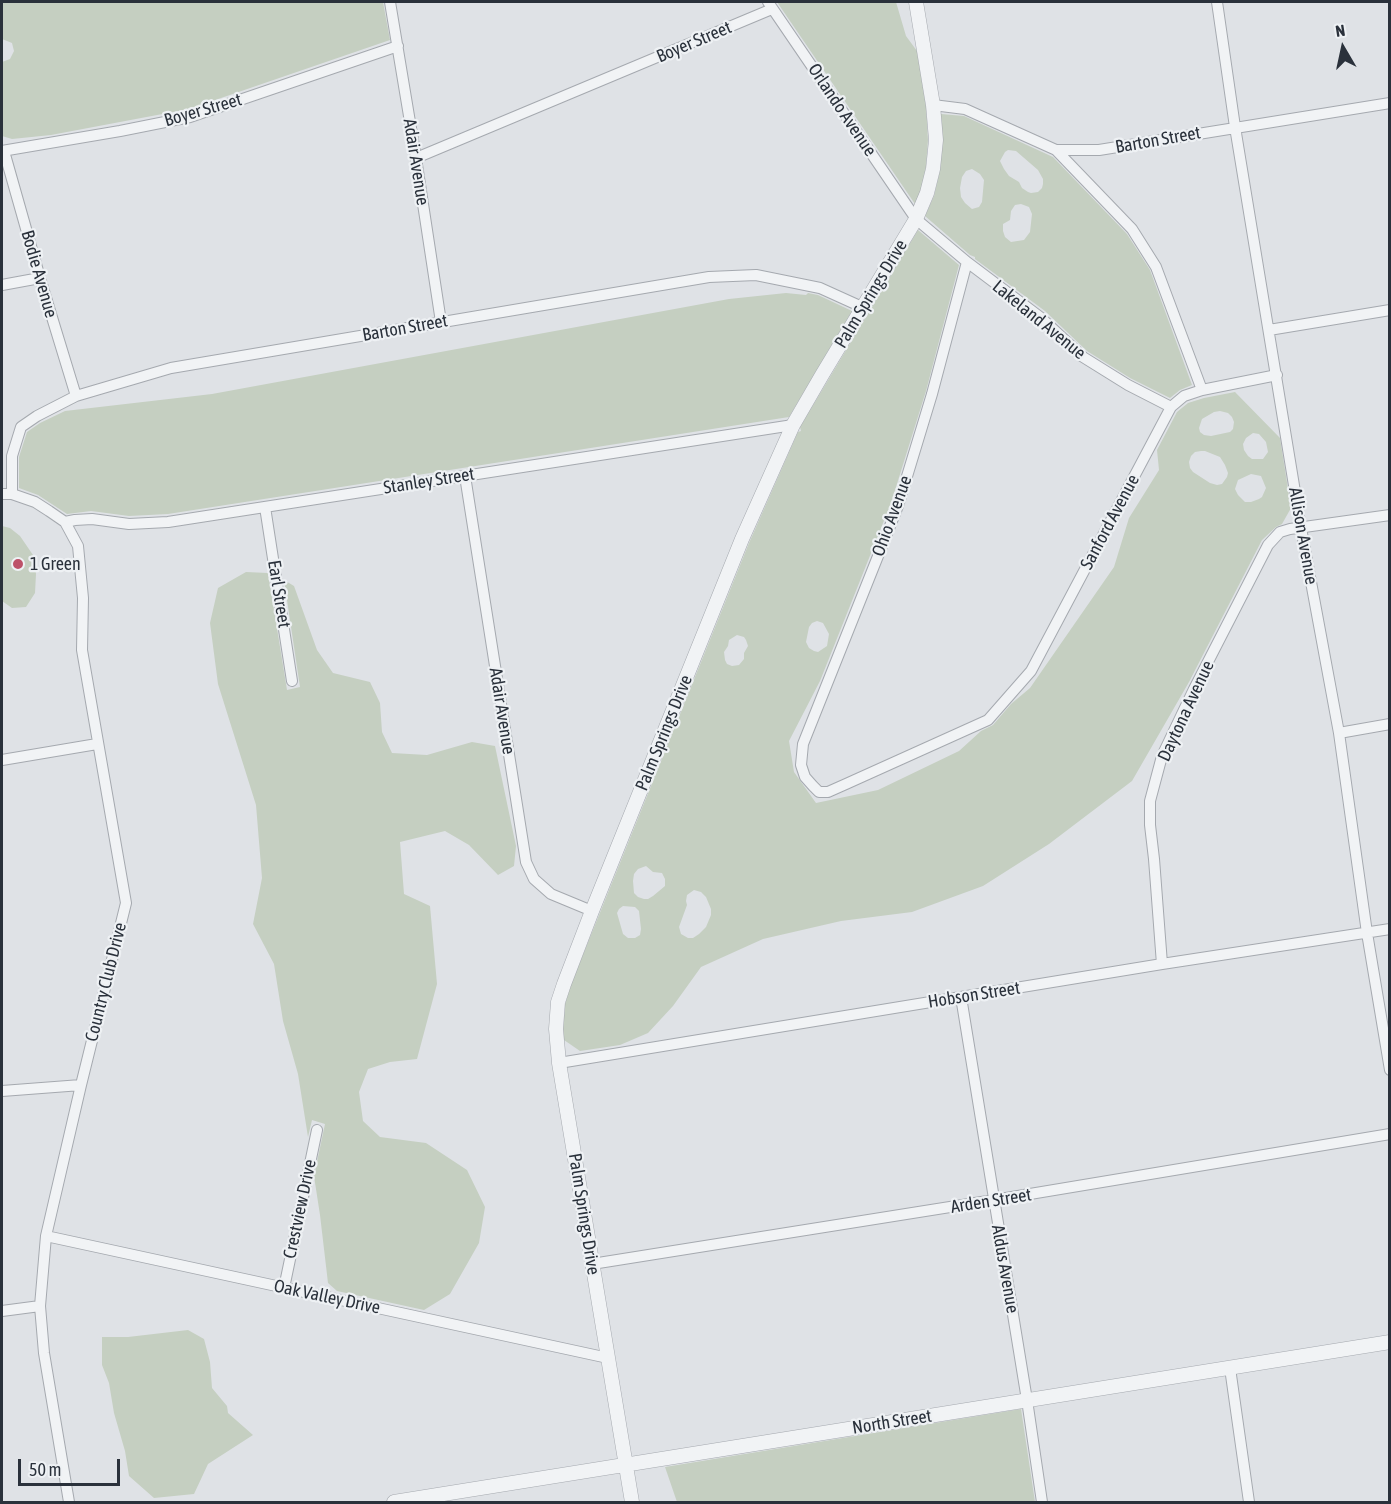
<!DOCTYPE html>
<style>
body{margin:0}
#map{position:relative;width:1391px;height:1504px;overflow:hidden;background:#dfe2e6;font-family:"Asap Condensed",sans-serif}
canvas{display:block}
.frame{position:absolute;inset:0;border:3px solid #2a313b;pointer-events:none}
.north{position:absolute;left:1313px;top:18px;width:60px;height:60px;-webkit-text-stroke:4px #eef1f4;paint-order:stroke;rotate:351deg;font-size:16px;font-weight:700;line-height:24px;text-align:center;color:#2a313b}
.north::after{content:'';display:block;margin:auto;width:21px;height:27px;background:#2a313b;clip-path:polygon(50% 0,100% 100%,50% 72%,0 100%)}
.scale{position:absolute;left:18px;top:1459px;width:102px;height:27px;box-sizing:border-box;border:3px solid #2a313b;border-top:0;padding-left:8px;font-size:18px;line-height:21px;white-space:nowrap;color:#2a313b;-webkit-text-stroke:4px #eef1f4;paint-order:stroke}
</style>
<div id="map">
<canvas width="1391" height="1504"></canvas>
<div class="frame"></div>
<div class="north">N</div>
<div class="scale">50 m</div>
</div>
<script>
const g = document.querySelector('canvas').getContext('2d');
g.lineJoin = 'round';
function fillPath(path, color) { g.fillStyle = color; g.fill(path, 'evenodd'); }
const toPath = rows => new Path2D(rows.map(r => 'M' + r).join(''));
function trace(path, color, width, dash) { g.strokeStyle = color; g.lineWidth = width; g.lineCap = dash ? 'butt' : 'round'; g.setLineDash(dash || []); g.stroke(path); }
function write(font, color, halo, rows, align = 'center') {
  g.font = font + ' "Asap Condensed",sans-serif'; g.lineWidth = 4.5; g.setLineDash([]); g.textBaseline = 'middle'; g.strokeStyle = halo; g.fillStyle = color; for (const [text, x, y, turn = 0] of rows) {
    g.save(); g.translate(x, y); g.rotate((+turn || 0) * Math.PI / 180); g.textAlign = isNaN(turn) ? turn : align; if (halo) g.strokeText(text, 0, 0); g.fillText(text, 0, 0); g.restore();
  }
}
const green = toPath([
 [2,2,383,2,390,40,189,109,51,135,12,139,2,136,2,62,10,59,14,51,12,43,2,39],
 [777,2,896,2,906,36,917,51,926,106,928,140,926,167,921,190,915,204],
 [941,114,964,116,1053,157,1127,234,1150,270,1192,385,1180,390,1170,398,1130,378,1087,351,1045,311,975,259,975,257,970,255,925,216,934,196,940,170,942,141],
 [1008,150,1016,151,1038,170,1043,179,1043,184,1042,188,1038,192,1031,193,1028,192,1022,188,1019,182,1009,176,1004,169,1000,161,1005,152],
 [972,169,980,174,984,180,982,202,979,207,972,209,965,203,961,197,960,188,962,177,966,171],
 [1021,204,1029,207,1032,214,1030,232,1024,240,1011,242,1005,237,1003,231,1003,224,1010,220,1011,211,1015,205],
 [918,230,959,265,926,391,891,503,820,681,789,741,794,772,816,803,878,790,959,751,981,731,993,725,1011,704,1030,688,1114,567,1129,518,1159,470,1157,450,1177,412,1188,403,1204,398,1235,392,1280,438,1291,508,1282,524,1276,527,1262,540,1189,682,1132,781,1049,844,983,886,912,912,841,921,763,939,701,967,673,1006,648,1033,620,1045,580,1051,564,1040,563,1029,565,1004,570,987,749,543,798,432,801,431,800,427],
 [1220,411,1228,413,1232,417,1234,422,1233,429,1230,432,1211,436,1204,435,1200,432,1199,428,1202,419,1214,412],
 [1253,433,1259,434,1266,442,1268,452,1263,459,1252,459,1248,456,1244,450,1243,444,1246,438],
 [1201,451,1205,451,1220,457,1225,465,1228,473,1227,477,1222,484,1217,485,1210,483,1193,472,1190,468,1189,462,1191,456,1195,452],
 [1251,474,1261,476,1266,488,1262,497,1259,499,1251,502,1245,502,1238,495,1235,489,1238,480],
 [817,621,823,623,829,634,827,646,818,652,814,651,809,648,806,642,809,627,812,623],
 [737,635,744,637,746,640,748,646,744,653,744,659,739,665,732,666,727,664,725,660,724,652,728,646,729,640],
 [646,866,653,872,662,873,665,879,665,886,653,896,648,899,644,899,638,897,634,893,633,881,634,874,638,869],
 [694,890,701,892,706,897,711,909,711,915,706,927,699,934,693,938,688,938,681,934,679,927,687,905,686,901,687,895],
 [623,906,635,907,639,911,641,929,640,935,635,938,628,938,623,934,617,913,619,909],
 [786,293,806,295,808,293,818,295,852,311,789,417,168,514,129,516,91,511,67,514,38,495,19,488,19,457,27,432,40,423,65,411,212,394,729,299],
 [2,526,10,528,20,536,33,555,36,574,35,593,26,607,12,608,2,601],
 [246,572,268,573,287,690,300,687,284,580,294,586,317,650,333,673,370,682,380,703,382,732,392,753,427,755,472,742,495,746,516,846,514,866,498,875,469,845,445,831,400,842,404,894,430,906,437,984,417,1059,390,1062,368,1069,359,1092,363,1121,380,1137,426,1143,467,1170,485,1207,479,1243,450,1294,424,1310,337,1291,328,1283,320,1215,314,1176,325,1124,312,1120,308,1137,298,1074,283,1021,274,964,253,924,262,878,256,805,218,684,210,623,218,588],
 [188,1330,204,1339,210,1362,212,1388,227,1406,228,1413,253,1435,208,1464,194,1494,154,1498,129,1476,125,1451,114,1413,109,1383,102,1365,102,1337,128,1337],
 [1021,1409,1035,1502,677,1502,665,1467]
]);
const minor = toPath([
 [390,2,416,158,441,322],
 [768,2,916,219,967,262,1040,317,1083,357,1128,385,1171,407],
 [1217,2,1235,127,1301,528,1339,733,1367,933,1390,1070],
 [933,105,965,109,1056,150,1099,150,1390,103],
 [1056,150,1132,229,1156,267,1202,390],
 [2,151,120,131,190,117,398,46],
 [4,151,40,278,76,396],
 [416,158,772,9],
 [967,262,932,394,898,506,803,744,801,765,805,777,813,786,819,792,828,792,846,784,988,720,1031,671,1171,407,1184,396,1202,390,1277,375],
 [2,285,40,278],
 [1269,330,1390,310],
 [465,476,526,862,534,879,551,894,592,911],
 [2,494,12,494,35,502,49,511,65,522,78,546,83,598,82,650,126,903,81,1085,46,1236,40,1306,44,1353,69,1502],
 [12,494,12,456,21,427,37,416,76,396,171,368,709,277,756,275,820,288,862,307],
 [265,507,292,681],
 [65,522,75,520,92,519,129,524,168,522,793,425],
 [1339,733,1390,724],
 [2,760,97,744],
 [1162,964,1154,859,1150,825,1150,801,1162,756,1194,689,1268,545,1280,532,1290,529,1390,515],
 [961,997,1027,1400,1042,1502],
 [559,1063,1162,964,1390,929],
 [2,1091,81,1085],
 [46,1236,608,1358],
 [592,1264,994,1200,1390,1134],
 [284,1288,317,1130],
 [2,1311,40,1306],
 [1230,1368,1249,1502]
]);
const tertiary = toPath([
 [394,1502,1390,1342],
 [632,1502,559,1063,556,1029,558,1002,564,984,592,911,742,539,793,425,822,375,916,219,927,193,933,169,936,140,933,105,916,2]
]);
const markers = [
 [18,564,6,"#bd5269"]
];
const streetNames = [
 ["Boyer Street",694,42,-23],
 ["Boyer Street",203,110,-16],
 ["Orlando Avenue",842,110,56],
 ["Barton Street",1158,140,-10],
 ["Adair Avenue",416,162,81],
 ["Bodie Avenue",39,274,74],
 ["Palm Springs Drive",871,294,-59],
 ["Lakeland Avenue",1039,320,39],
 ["Barton Street",405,328,-10],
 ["Stanley Street",429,481,-9],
 ["Ohio Avenue",892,516,-70],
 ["Sanford Avenue",1110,522,-62],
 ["Allison Avenue",1303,536,80],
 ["Earl Street",279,594,81],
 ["Adair Avenue",502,711,81],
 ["Daytona Avenue",1186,711,-65],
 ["Palm Springs Drive",664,733,-68],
 ["Country Club Drive",106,982,-76],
 ["Hobson Street",974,995,-9],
 ["Arden Street",991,1201,-9],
 ["Crestview Drive",300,1209,-78],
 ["Palm Springs Drive",584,1214,81],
 ["Aldus Avenue",1005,1269,80],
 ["Oak Valley Drive",327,1297,12],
 ["North Street",892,1422,-9]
];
const poiNames = [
 ["1 Green",30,564]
];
fillPath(green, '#c5cfc1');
trace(minor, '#a5a9af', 12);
trace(tertiary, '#a5a9af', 15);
trace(minor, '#f1f3f5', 10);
trace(tertiary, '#f1f3f5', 14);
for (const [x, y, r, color] of markers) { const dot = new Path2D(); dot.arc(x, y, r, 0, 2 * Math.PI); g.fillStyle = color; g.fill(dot); trace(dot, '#eef1f4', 2); }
write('18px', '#2a313b', '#eef1f4', streetNames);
write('18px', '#2a313b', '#eef1f4', poiNames, 'left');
</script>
